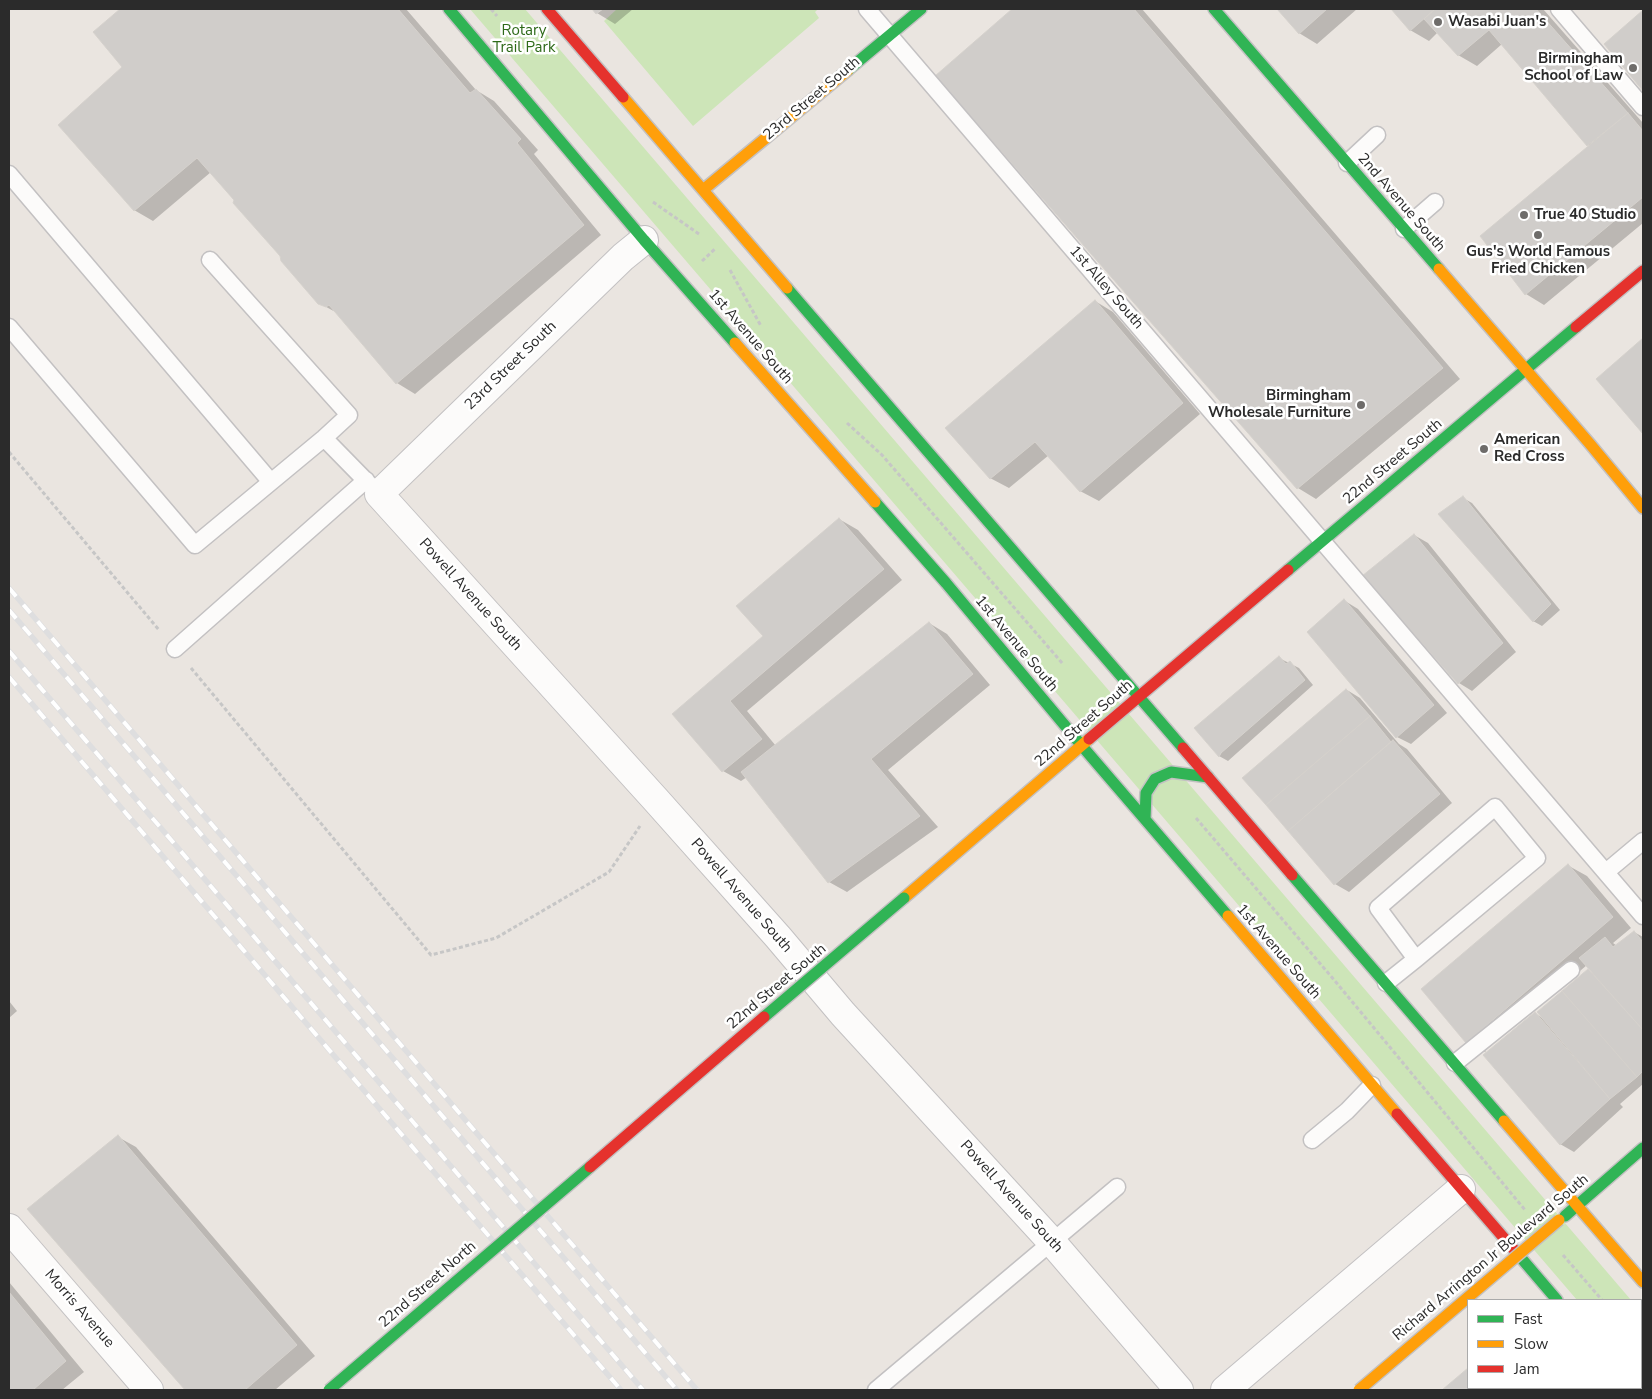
<!DOCTYPE html>
<style>
body{margin:0}
#map{position:relative;width:1652px;height:1399px;overflow:hidden;background:#eae5e0;font-family:"Nunito Sans",sans-serif}
canvas{display:block}
.frame{position:absolute;inset:0;border:10px solid #2b2b2b;pointer-events:none}
.legend{position:absolute;left:1467px;top:1299px;width:175px;height:90px;box-sizing:border-box;background:#fff;border:1px solid #aaa;margin:0;padding:6px 9px;list-style:none;font-size:15px;color:#2b2b2b}
.legend li{display:flex;align-items:center;gap:10px;height:25px}
.legend b{width:25px;border:1px solid #aaa}
</style>
<div id="map">
<canvas width="1652" height="1399"></canvas>
<div class="frame"></div>
<ul class="legend">
<li><b style="height:6px;background:#30b455"></b>Fast</li>
<li><b style="height:6px;background:#ff9f0a"></b>Slow</li>
<li><b style="height:6px;background:#e5322d"></b>Jam</li>
</ul>
</div>
<script>
const g = document.querySelector('canvas').getContext('2d');
g.lineJoin = 'round';
function fillPath(path, color) { g.fillStyle = color; g.fill(path, 'evenodd'); }
const toPath = rows => new Path2D(rows.map(r => 'M' + r).join(''));
function trace(path, color, width, dash) { g.strokeStyle = color; g.lineWidth = width; g.lineCap = dash ? 'butt' : 'round'; g.setLineDash(dash || []); g.stroke(path); }
function write(font, color, halo, rows, align = 'center') {
  g.font = font + ' "Nunito Sans",sans-serif'; g.lineWidth = 5; g.setLineDash([]); g.textBaseline = 'middle'; g.strokeStyle = halo; g.fillStyle = color; for (const [text, x, y, turn = 0] of rows) {
    g.save(); g.translate(x, y); g.rotate((+turn || 0) * Math.PI / 180); g.textAlign = isNaN(turn) ? turn : align; if (halo) g.strokeText(text, 0, 0); g.fillText(text, 0, 0); g.restore();
  }
}
const green = toPath([
 [470,9,525,9,1631,1300,1577,1300],
 [617,9,818,9,815,12,819,18,693,126,604,21],
 [1641,1312,1643,1315,1643,1378,1641,1375]
]);
const shadow = toPath([
 [122,9,406,9,476,90,494,101,538,150,534,154,601,235,415,394,397,383,339,314,319,303,211,172,153,221,134,210,123,67,94,32],
 [593,9,633,9,615,24,597,13],
 [1014,9,1142,9,1460,379,1316,499,1298,488,937,76],
 [1279,9,1357,9,1317,44,1299,33],
 [1393,9,1543,9,1643,123,1643,223,1544,305,1526,294,1589,146,1502,44,1477,66,1458,55,1438,32,1429,41,1410,30],
 [1643,12,1643,89,1606,44],
 [1095,301,1113,312,1200,414,1099,501,1080,491,1049,455,1009,488,990,478],
 [1643,340,1643,432,1597,379],
 [1463,498,1472,503,1560,610,1542,626,1533,621],
 [839,519,858,530,902,580,747,711,776,746,929,623,947,634,990,685,888,770,938,827,847,892,829,882,747,777,741,781,723,771,674,714,765,637],
 [1414,535,1428,543,1516,652,1472,691,1459,683],
 [1345,601,1358,609,1447,713,1411,744,1397,737],
 [1279,658,1299,668,1313,685,1228,761,1219,756],
 [1347,690,1360,698,1399,744,1407,749,1452,803,1349,892,1335,884],
 [1569,866,1587,876,1631,928,1613,943,1617,946,1634,932,1643,937,1643,1084,1620,1104,1623,1107,1574,1152,1560,1144,1487,1053,1466,1042],
 [1587,965,1594,974,1588,970,1544,1019,1536,1014,1487,1053,1485,1051],
 [9,1001,17,1011,9,1018],
 [118,1137,136,1147,315,1356,275,1390,186,1390,29,1209],
 [9,1282,84,1372,62,1390,9,1390],
 [1468,1370,1468,1388,1596,1388,1598,1390,1444,1390]
]);
const building = toPath([
 [120,9,398,9,470,93,476,89,521,139,517,143,584,225,396,384,329,305,326,307,318,304,281,261,280,256,233,203,234,200,197,158,134,211,58,125,122,67,93,32,120,9],
 [592,9,603,9,596,14,592,9],
 [1012,9,1134,9,1443,368,1297,489,935,76,1012,9],
 [1277,9,1327,9,1299,34,1277,9],
 [1391,9,1435,9,1410,31,1391,9],
 [1435,9,1536,9,1628,113,1587,146,1489,30,1458,56,1424,19,1435,9],
 [1643,10,1643,91,1604,44,1643,10],
 [1628,113,1643,131,1643,197,1525,295,1480,236,1628,113],
 [1095,300,1183,403,1080,492,1035,442,990,479,945,428,1095,300],
 [1643,338,1643,434,1596,379,1643,338],
 [1463,496,1551,604,1533,622,1438,514,1463,496],
 [839,518,884,569,730,701,762,739,722,772,672,714,763,636,736,606,839,518],
 [1414,534,1503,643,1458,684,1362,576,1414,534],
 [1344,599,1434,705,1396,738,1307,632,1344,599],
 [929,622,973,674,871,759,920,816,828,883,741,772,929,622],
 [1279,656,1286,664,1290,661,1305,680,1221,753,1219,757,1194,728,1279,656],
 [1346,689,1370,716,1266,805,1242,778,1346,689],
 [1370,716,1391,742,1288,831,1266,805,1370,716],
 [1393,740,1440,794,1334,885,1288,831,1393,740],
 [1568,864,1613,917,1466,1043,1421,989,1568,864],
 [1634,931,1643,942,1643,1030,1579,958,1605,937,1613,947,1634,931],
 [1588,969,1643,1030,1643,1071,1637,1077,1562,991,1588,969],
 [1562,991,1637,1077,1610,1099,1537,1012,1562,991],
 [1535,1012,1610,1099,1560,1145,1483,1055,1535,1012],
 [118,1135,297,1345,245,1390,185,1390,27,1209,118,1135],
 [9,1292,66,1361,33,1390,9,1390,9,1292],
 [1468,1368,1468,1388,1584,1388,1586,1390,1442,1390,1468,1368]
]);
const path = toPath([
 [491,9,497,16],
 [653,202,699,234],
 [702,261,716,248],
 [730,270,761,326],
 [847,423,882,455,1063,664],
 [9,452,159,630],
 [191,668,431,955,496,938,609,872,640,826],
 [1196,818,1335,981,1525,1210],
 [1563,1255,1602,1300],
 [1641,1324,1643,1327],
 [1641,1341,1643,1343]
]);
const lane = toPath([
 [867,9,1643,916],
 [1559,9,1643,107],
 [1347,163,1377,135],
 [9,174,271,482],
 [1404,229,1435,202],
 [9,327,195,545,324,438,349,415,210,260],
 [324,438,372,487],
 [175,649,366,480],
 [1606,872,1643,841],
 [1386,983,1416,959,1537,858,1495,807,1378,908,1416,959],
 [1455,1063,1571,970],
 [1312,1140,1347,1111,1372,1085],
 [876,1390,1117,1187]
]);
const street = toPath([
 [644,240,623,257,379,494,656,800,778,937,843,1014,1051,1241,1179,1390],
 [9,1228,149,1390],
 [1225,1390,1461,1189]
]);
const fast = toPath([
 [449,9,644,240,735,343],
 [1214,9,1439,269],
 [848,70,921,9],
 [787,288,1183,748],
 [875,502,946,583,1082,746,1228,916],
 [1288,570,1576,327],
 [1145,819,1146,793,1155,779,1171,772,1208,777],
 [1292,875,1504,1121],
 [1565,1216,1643,1148],
 [1516,1252,1557,1300]
]);
const slow = toPath([
 [623,97,787,288],
 [703,190,848,70],
 [1439,269,1590,444,1643,508],
 [735,343,875,502],
 [904,898,1089,739],
 [1228,916,1397,1114],
 [1504,1121,1643,1282]
]);
const jam = toPath([
 [547,9,623,97],
 [1576,327,1643,271],
 [1089,739,1288,570],
 [1183,748,1292,875],
 [1397,1114,1516,1252],
 [1632,1388,1634,1390]
]);
const rail = toPath([
 [9,588,697,1390],
 [9,610,677,1390],
 [9,651,643,1390],
 [9,677,621,1390]
]);
const fastBridge = toPath([
 [764,1017,904,898],
 [329,1390,590,1167]
]);
const slowBridge = toPath([
 [1359,1390,1559,1220]
]);
const jamBridge = toPath([
 [590,1167,764,1017]
]);
const markers = [
 [1438,22,5,"#6e6c6a"],
 [1633,68,5,"#6e6c6a"],
 [1524,215,5,"#6e6c6a"],
 [1538,235,5,"#6e6c6a"],
 [1361,405,5,"#6e6c6a"],
 [1484,449,5,"#6e6c6a"]
];
const poiNames = [
 ["Wasabi Juan's",1448,22],
 ["Birmingham",1623,59,"right"],
 ["School of Law",1623,76,"right"],
 ["True 40 Studio",1534,215],
 ["Gus's World Famous",1538,252,"center"],
 ["Fried Chicken",1538,269,"center"],
 ["Birmingham",1351,396,"right"],
 ["Wholesale Furniture",1351,413,"right"],
 ["American",1494,440],
 ["Red Cross",1494,457]
];
const parkNames = [
 ["Rotary",524,31],
 ["Trail Park",524,48]
];
const streetNames = [
 ["23rd Street South",812,99,-40],
 ["2nd Avenue South",1401,203,49],
 ["1st Alley South",1106,288,49],
 ["1st Avenue South",750,337,49],
 ["23rd Street South",511,366,-44],
 ["22nd Street South",1393,462,-40],
 ["Powell Avenue South",470,595,48],
 ["1st Avenue South",1016,644,50],
 ["22nd Street South",1084,724,-41],
 ["Powell Avenue South",741,896,49],
 ["1st Avenue South",1278,952,49],
 ["22nd Street South",777,987,-40],
 ["Powell Avenue South",1011,1197,48],
 ["Richard Arrington Jr Boulevard South",1491,1258,-40],
 ["22nd Street North",428,1285,-41],
 ["Morris Avenue",79,1309,49]
];
fillPath(green, '#cde5b8');
fillPath(shadow, '#0003');
fillPath(building, '#d0cdca');
trace(building, '#d5d1cc', 1);
trace(lane, '#c3c1c2', 19);
trace(street, '#c3c1c2', 30);
trace(fast, '#c3c1c2', 14);
trace(slow, '#c3c1c2', 14);
trace(jam, '#c3c1c2', 14);
trace(path, '#c6c6c6', 3, [4, 2.5]);
trace(lane, '#fcfbfa', 16);
trace(street, '#fcfbfa', 28);
trace(fast, '#30b455', 11);
trace(slow, '#ff9f0a', 11);
trace(jam, '#e5322d', 11);
trace(rail, '#dededf', 5.5);
trace(rail, '#fff', 4, [11]);
trace(fastBridge, '#c3c1c2', 14, []);
trace(slowBridge, '#c3c1c2', 14, []);
trace(jamBridge, '#c3c1c2', 14, []);
trace(fastBridge, '#30b455', 11);
trace(slowBridge, '#ff9f0a', 11);
trace(jamBridge, '#e5322d', 11);
for (const [x, y, r, color] of markers) { const dot = new Path2D(); dot.arc(x, y, r, 0, 2 * Math.PI); g.fillStyle = color; g.fill(dot); trace(dot, '#fff', 2); }
write('bold 15px', '#2b2b2b', '#fff', poiNames, 'left');
write('15px', '#2e6a19', '#fff', parkNames);
write('15px', '#2b2b2b', '#fff', streetNames);
</script>
